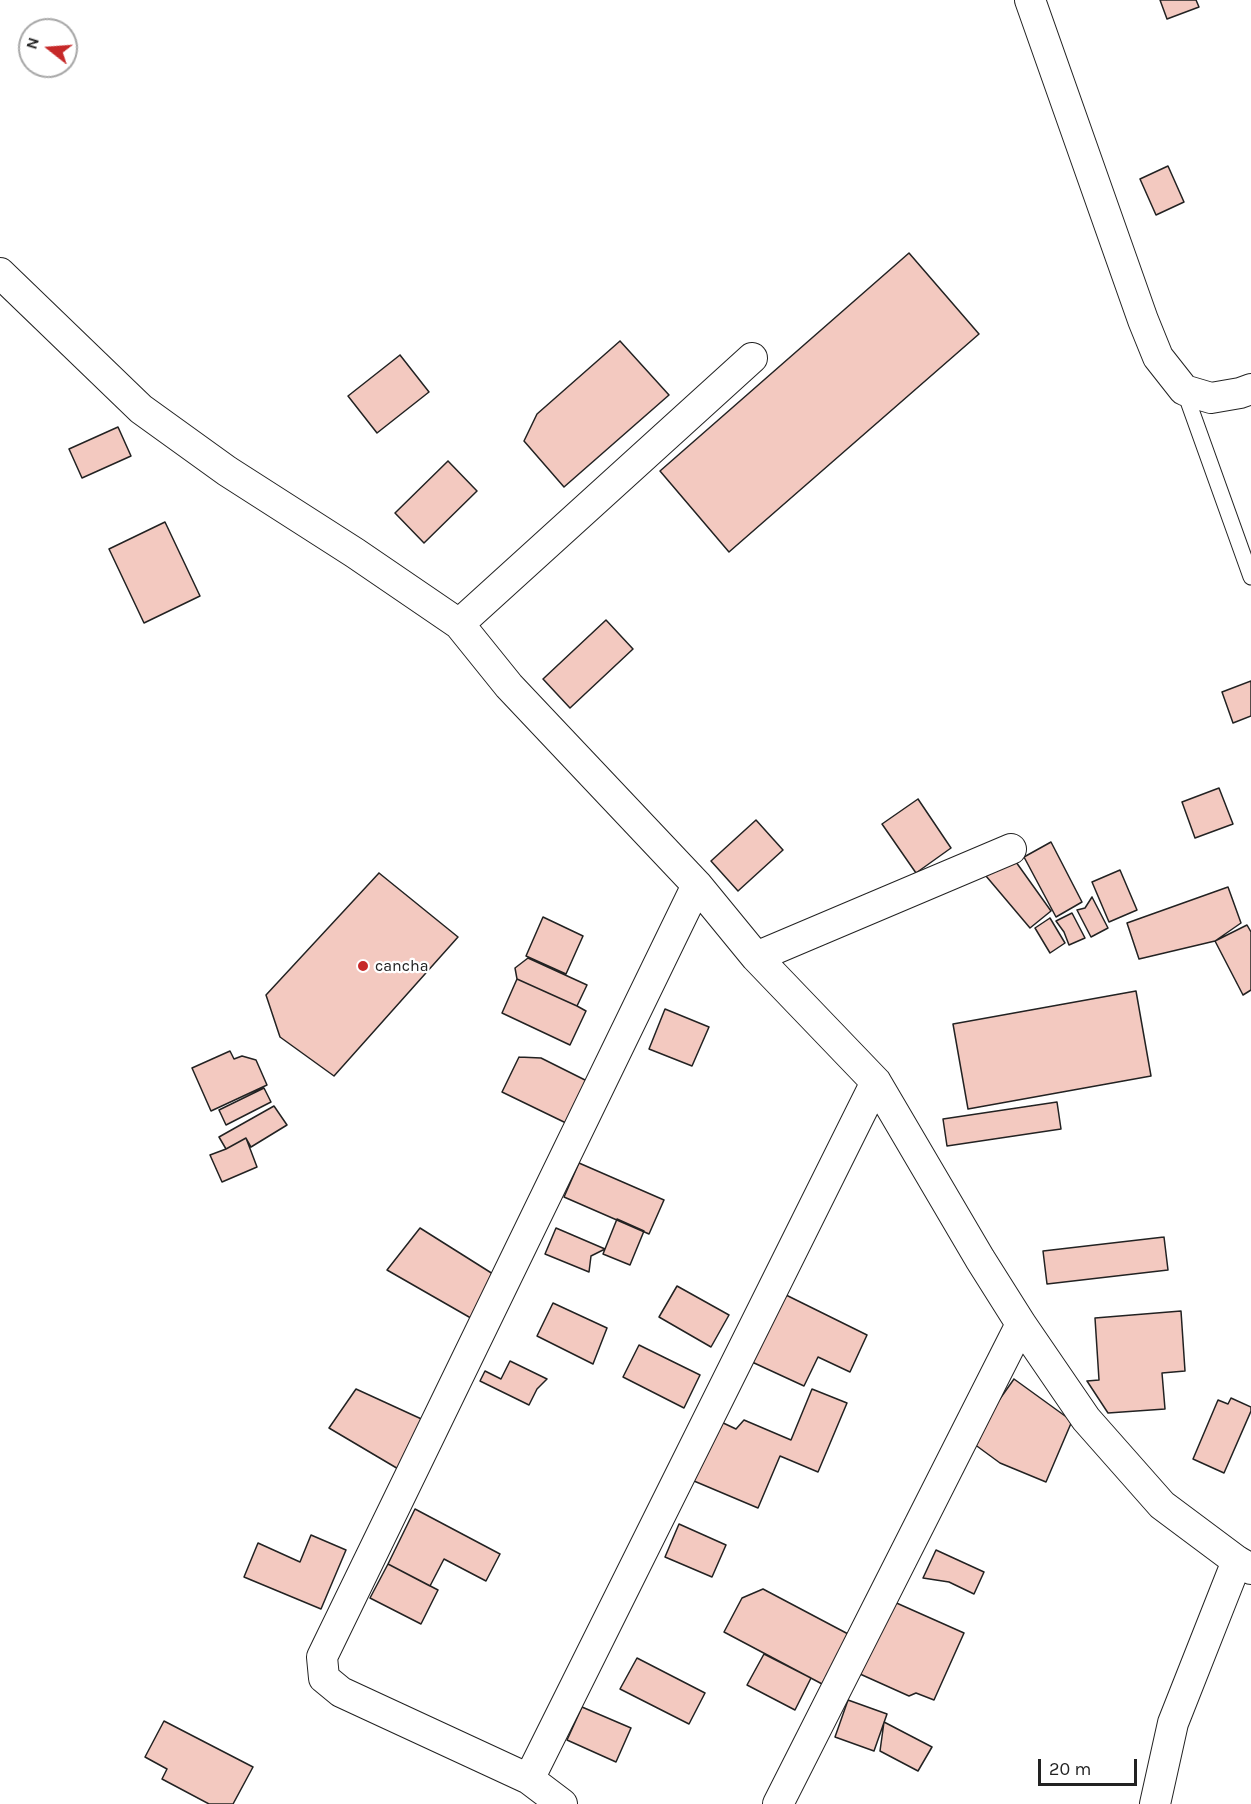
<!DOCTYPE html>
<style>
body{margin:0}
#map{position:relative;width:1251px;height:1804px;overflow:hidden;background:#fff;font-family:Karla,sans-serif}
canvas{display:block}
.north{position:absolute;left:18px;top:18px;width:60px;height:60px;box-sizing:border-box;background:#fff;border:2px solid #a7a7a7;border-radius:50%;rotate:287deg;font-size:16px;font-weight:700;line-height:24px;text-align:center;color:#222}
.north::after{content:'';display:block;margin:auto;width:21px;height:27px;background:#c62828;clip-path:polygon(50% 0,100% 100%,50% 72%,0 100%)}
.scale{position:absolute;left:1038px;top:1759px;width:99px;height:27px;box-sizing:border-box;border:3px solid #222;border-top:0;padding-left:8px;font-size:18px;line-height:21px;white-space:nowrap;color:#222;-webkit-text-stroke:4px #fff;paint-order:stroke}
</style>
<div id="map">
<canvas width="1251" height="1804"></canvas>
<div class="north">N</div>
<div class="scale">20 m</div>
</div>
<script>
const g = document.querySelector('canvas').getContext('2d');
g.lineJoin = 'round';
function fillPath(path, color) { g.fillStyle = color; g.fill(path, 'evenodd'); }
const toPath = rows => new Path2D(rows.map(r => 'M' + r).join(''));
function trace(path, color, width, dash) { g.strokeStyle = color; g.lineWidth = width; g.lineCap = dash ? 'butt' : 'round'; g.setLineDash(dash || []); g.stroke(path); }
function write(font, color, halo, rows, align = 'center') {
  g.font = font + ' Karla,sans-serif'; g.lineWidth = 4.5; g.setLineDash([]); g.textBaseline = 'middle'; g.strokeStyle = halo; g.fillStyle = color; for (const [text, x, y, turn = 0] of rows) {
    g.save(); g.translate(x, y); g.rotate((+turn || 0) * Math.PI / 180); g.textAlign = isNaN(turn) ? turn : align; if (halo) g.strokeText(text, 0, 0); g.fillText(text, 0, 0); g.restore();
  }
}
const building = toPath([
 [1160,0,1196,0,1199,7,1167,19,1160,0],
 [1168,166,1184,202,1156,215,1140,179,1168,166],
 [909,253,979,334,729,552,660,471,909,253],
 [620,341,669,395,564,487,524,441,537,414,620,341],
 [400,355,429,392,377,433,348,396,400,355],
 [118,427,131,456,82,478,69,449,118,427],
 [448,461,477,491,424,543,395,513,448,461],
 [165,522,200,596,144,623,109,549,165,522],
 [606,620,633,649,570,708,543,679,606,620],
 [1251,681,1251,716,1233,723,1222,692,1251,681],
 [1219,788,1233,824,1195,838,1182,802,1219,788],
 [918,799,951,848,916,873,882,824,918,799],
 [756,820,783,850,738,891,711,861,756,820],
 [1051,842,1082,902,1056,917,1024,857,1051,842],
 [1011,855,1051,911,1030,928,986,876,1011,855],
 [1120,870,1137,910,1109,922,1092,882,1120,870],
 [379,873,458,937,334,1076,280,1037,266,995,379,873],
 [1228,887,1241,923,1215,941,1139,959,1127,923,1228,887],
 [1092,897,1108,928,1091,937,1077,910,1085,908,1092,897],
 [1072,913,1085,938,1069,945,1064,932,1056,921,1072,913],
 [543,917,583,936,566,974,526,956,543,917],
 [1050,918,1065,943,1050,953,1035,928,1050,918],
 [1247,925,1251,932,1251,990,1243,995,1215,941,1247,925],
 [528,958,587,985,577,1006,517,979,515,968,528,958],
 [517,979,577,1006,586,1011,570,1045,502,1013,517,979],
 [1136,991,1151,1076,968,1109,953,1024,1136,991],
 [665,1009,709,1027,692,1066,649,1049,665,1009],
 [230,1051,234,1059,242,1056,256,1060,267,1085,211,1111,192,1068,230,1051],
 [519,1057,541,1058,587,1081,566,1123,502,1092,519,1057],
 [264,1088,271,1102,226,1125,219,1110,264,1088],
 [1057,1102,1061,1129,947,1146,943,1119,1057,1102],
 [274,1106,287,1125,251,1147,246,1138,226,1149,219,1137,274,1106],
 [246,1138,257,1167,222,1182,210,1155,226,1149,246,1138],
 [579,1163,664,1200,649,1234,564,1197,579,1163],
 [617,1219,644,1231,630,1265,603,1254,617,1219],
 [420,1228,493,1274,476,1321,387,1270,420,1228],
 [556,1228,605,1249,591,1256,589,1272,545,1254,556,1228],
 [1164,1237,1168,1270,1047,1284,1043,1251,1164,1237],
 [677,1286,729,1315,711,1347,659,1317,677,1286],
 [784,1294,867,1335,850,1372,818,1357,804,1386,752,1362,784,1294],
 [553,1303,607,1328,593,1364,537,1336,553,1303],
 [1181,1311,1185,1371,1162,1373,1165,1409,1108,1413,1087,1381,1099,1380,1095,1318,1181,1311],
 [639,1345,700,1375,684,1408,623,1377,639,1345],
 [510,1361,547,1379,537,1389,529,1405,480,1381,485,1371,501,1379,510,1361],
 [1014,1379,1072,1421,1046,1482,1000,1463,970,1441,1014,1379],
 [356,1389,428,1422,400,1470,329,1428,356,1389],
 [812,1389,847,1403,818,1472,780,1456,758,1508,694,1481,719,1421,736,1429,744,1420,791,1440,812,1389],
 [1231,1398,1251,1407,1251,1411,1224,1473,1193,1459,1218,1400,1228,1404,1231,1398],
 [415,1509,500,1554,486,1581,444,1559,430,1586,388,1564,415,1509],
 [679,1524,726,1545,712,1577,665,1557,679,1524],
 [311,1535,346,1550,321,1609,244,1577,258,1543,300,1562,311,1535],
 [936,1550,984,1572,974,1594,949,1582,923,1578,936,1550],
 [388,1564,438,1590,421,1624,370,1598,388,1564],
 [763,1589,850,1635,824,1685,724,1632,742,1598,763,1589],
 [892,1601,964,1633,934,1700,916,1693,909,1696,860,1674,892,1601],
 [764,1654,811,1678,795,1710,747,1685,764,1654],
 [637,1658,705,1693,689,1724,620,1689,637,1658],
 [848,1700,887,1714,874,1751,835,1737,848,1700],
 [582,1707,631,1728,616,1762,567,1740,582,1707],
 [164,1721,253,1767,233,1804,209,1804,162,1779,167,1769,145,1757,164,1721],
 [884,1722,932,1747,918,1771,880,1751,884,1722]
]);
const service = toPath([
 [1184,390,1251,577]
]);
const minor = toPath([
 [1030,0,1143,320,1158,357,1184,390,1211,398,1240,393,1251,389],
 [0,273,141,409,227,471,355,553,459,624,509,686,697,885,756,957,876,1082,980,1259,1021,1324,1086,1419,1162,1505,1237,1561,1251,1569],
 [459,624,752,358],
 [756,957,1011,849],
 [529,1779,876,1082],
 [562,1804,529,1779,341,1692,324,1678,322,1657,697,885],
 [778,1804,1021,1324],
 [1155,1804,1173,1723,1237,1561]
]);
const markers = [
 [363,966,6,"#c62828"]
];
const poiNames = [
 ["cancha",375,966]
];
fillPath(building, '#f3c9c0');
trace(building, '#222', 1.5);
trace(service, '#222', 17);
trace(minor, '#222', 32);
trace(service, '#fff', 15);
trace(minor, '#fff', 30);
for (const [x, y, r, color] of markers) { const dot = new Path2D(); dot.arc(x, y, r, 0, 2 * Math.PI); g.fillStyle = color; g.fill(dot); trace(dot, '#fff', 2); }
write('16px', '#222', '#fff', poiNames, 'left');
</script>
